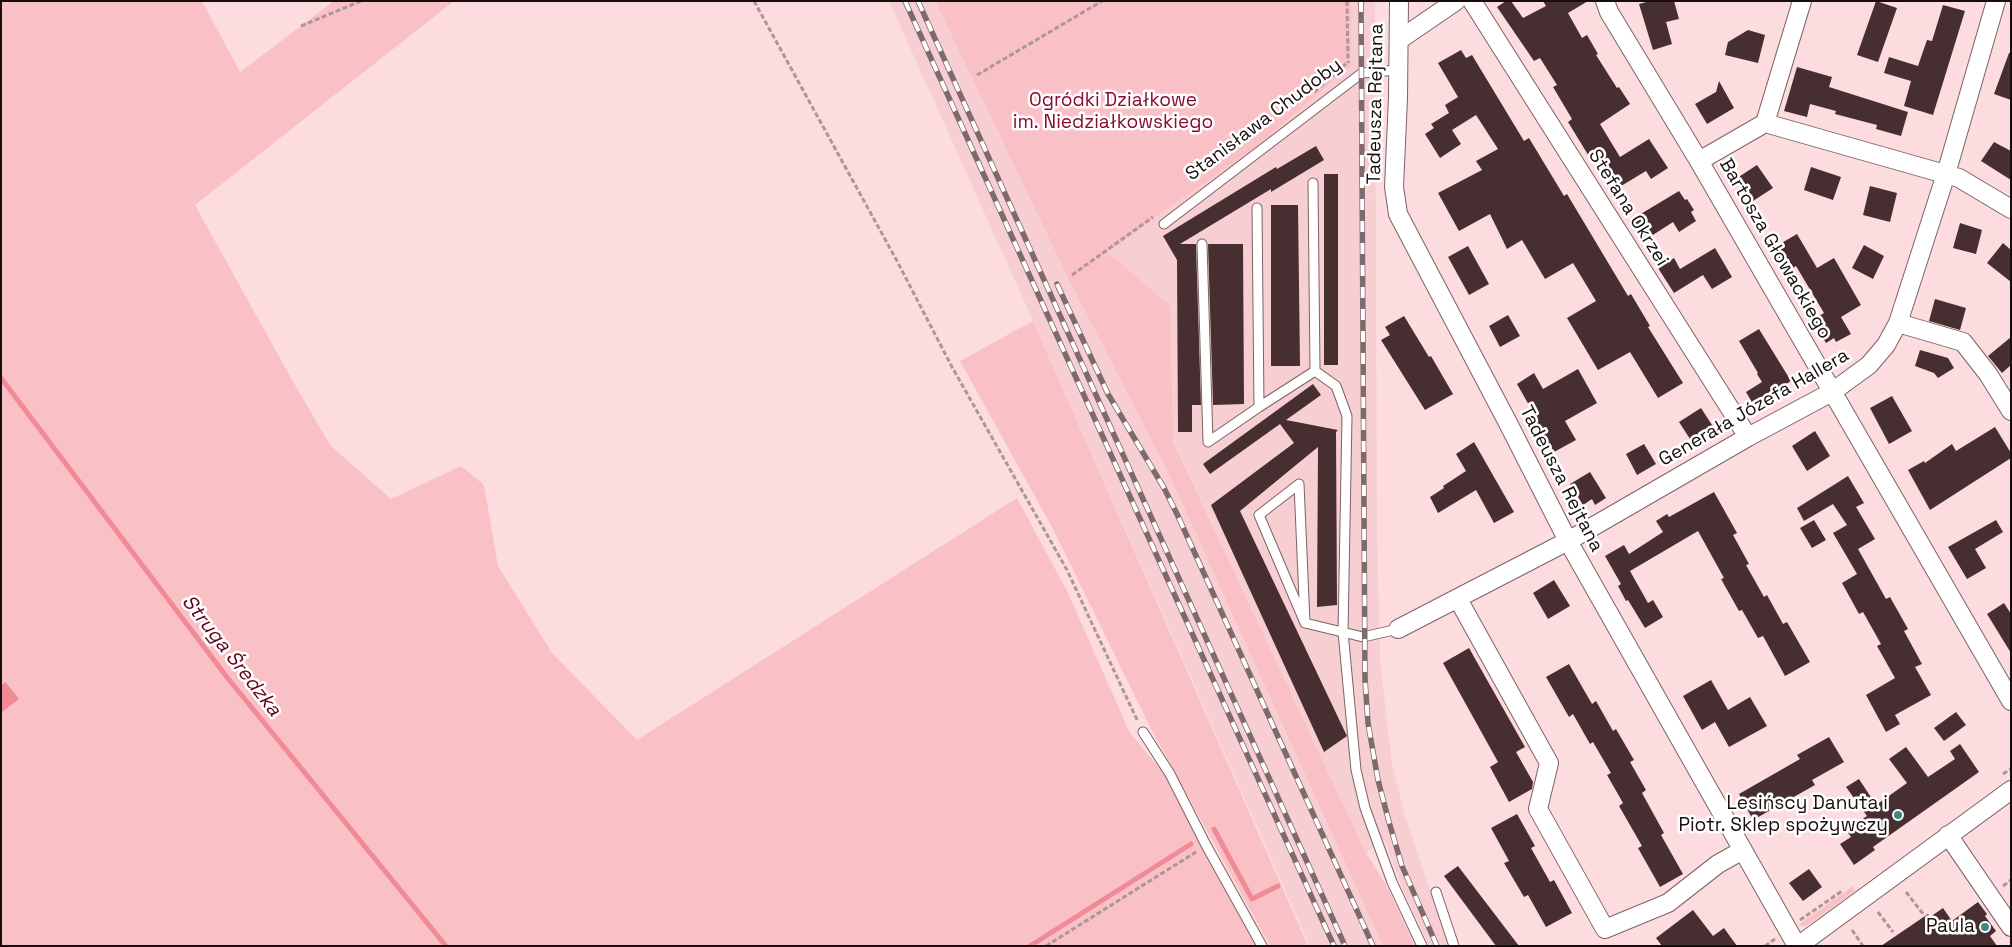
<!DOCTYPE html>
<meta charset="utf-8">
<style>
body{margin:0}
#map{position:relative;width:2012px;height:947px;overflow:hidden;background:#fcdcde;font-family:"Space Grotesk",sans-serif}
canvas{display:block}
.frame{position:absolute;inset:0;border:2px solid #170d0e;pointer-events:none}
</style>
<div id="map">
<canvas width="2012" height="947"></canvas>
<div class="frame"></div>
</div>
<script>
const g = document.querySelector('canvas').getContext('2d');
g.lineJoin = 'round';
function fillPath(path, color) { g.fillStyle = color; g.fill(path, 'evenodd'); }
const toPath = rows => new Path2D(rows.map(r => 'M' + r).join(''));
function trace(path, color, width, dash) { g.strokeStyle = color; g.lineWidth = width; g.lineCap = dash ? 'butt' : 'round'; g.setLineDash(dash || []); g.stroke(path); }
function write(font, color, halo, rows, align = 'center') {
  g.font = font + ' "Space Grotesk",sans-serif'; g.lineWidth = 5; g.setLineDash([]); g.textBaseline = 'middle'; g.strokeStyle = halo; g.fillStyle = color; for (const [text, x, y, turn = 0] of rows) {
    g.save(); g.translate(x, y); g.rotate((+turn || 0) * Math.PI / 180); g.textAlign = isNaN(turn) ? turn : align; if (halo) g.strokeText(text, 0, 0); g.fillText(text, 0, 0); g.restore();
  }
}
const built = toPath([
 [889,1,935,1,1070,282,1166,468,1383,946,1310,946,1033,321],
 [1351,1,1375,1,1377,529,1380,662,1392,763,1406,819,1428,885,1455,946,1429,946,1404,892,1384,839,1366,853,1092,266,1167,209,1255,148,1351,66]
]);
const green = toPath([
 [1,1,202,1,240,72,334,1,454,1,195,205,291,378,330,445,391,499,461,466,484,485,498,566,552,653,637,740,1017,498,1067,591,1130,733,1167,777,1256,946,1,946,1,713,19,699,7,682,1,685],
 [935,1,1351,1,1351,66,1255,148,1167,209,1108,253,1170,306,1173,441,1366,853,1388,888,1415,946,1383,946,1166,468,1070,282],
 [1033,321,1308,946,1270,946,1151,729,1053,529,960,361],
 [1853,886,1855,891,1809,924,1805,926,1798,925]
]);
const water = toPath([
 [6,682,19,699,1,713,1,685]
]);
const stream = toPath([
 [1,378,226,676,446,946],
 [1214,829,1252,899,1278,886],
 [1030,946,1191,844]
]);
const building = toPath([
 [1506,1,1511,1,1523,18,1546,6,1543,1,1588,1,1568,13,1582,38,1587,35,1598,54,1596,55,1617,88,1619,87,1630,104,1600,124,1620,157,1649,139,1668,168,1651,179,1646,171,1616,189,1595,155,1590,158,1568,122,1572,119,1553,87,1557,85,1540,58,1534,61,1497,7],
 [1650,1,1674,1,1679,19,1666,22,1672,44,1653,50,1639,4],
 [1876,1,1897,8,1878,62,1857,55],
 [1943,5,1965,11,1933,115,1904,106,1911,81,1884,73,1889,57,1918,66,1927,40,1932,41],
 [1748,30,1765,35,1758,63,1725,55,1728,42],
 [1461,50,1466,58,1472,55,1524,141,1529,138,1564,196,1567,194,1628,296,1631,294,1650,326,1648,327,1683,383,1658,398,1630,352,1598,370,1567,318,1596,301,1573,263,1545,279,1522,240,1507,249,1490,214,1459,231,1438,193,1482,170,1476,161,1498,149,1476,115,1452,130,1461,144,1440,158,1425,134,1434,128,1431,124,1449,113,1445,105,1458,97,1438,63],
 [2009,53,2011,53,2011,100,1994,94],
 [1797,67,1832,77,1829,87,1908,112,1901,136,1876,129,1877,125,1835,114,1836,111,1810,104,1807,117,1784,111],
 [1719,81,1734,108,1707,124,1695,104,1716,92],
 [1994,142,2011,151,2011,180,1981,161],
 [1316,146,1324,160,1271,192,1271,189,1180,244,1196,244,1201,405,1192,405,1192,432,1178,432,1177,260,1163,236,1276,167,1277,169],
 [1757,165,1773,188,1753,201,1737,178],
 [1811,167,1841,177,1833,200,1804,190],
 [1324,174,1338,174,1338,365,1324,365],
 [1870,186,1897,193,1890,222,1863,215],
 [1679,191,1685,200,1687,199,1694,210,1691,212,1696,221,1679,232,1673,222,1642,242,1629,221],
 [1271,205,1298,205,1300,366,1271,366],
 [1960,223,1982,230,1976,254,1953,248],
 [1797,234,1817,268,1834,258,1861,305,1841,317,1851,334,1836,342,1834,338,1826,343,1813,320,1824,313,1796,266,1787,271,1773,248],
 [2003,243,2011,250,2011,282,1987,263],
 [1208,244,1243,244,1244,404,1213,405],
 [1864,245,1884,256,1873,279,1852,268],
 [1468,246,1489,284,1469,295,1448,257],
 [1715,248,1732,277,1712,289,1703,275,1674,293,1658,268,1674,258,1680,269],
 [1935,299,1966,308,1960,330,1929,321],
 [1508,315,1520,336,1500,347,1489,326],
 [1404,316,1429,357,1431,356,1453,394,1425,410,1381,340,1390,335,1385,327],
 [1759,329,1791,381,1753,404,1746,392,1762,382,1757,374,1758,373,1739,341],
 [2011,337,2011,365,2002,373,1988,356],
 [1920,350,1948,358,1954,368,1938,378,1934,373,1915,366],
 [1578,369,1597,403,1565,421,1576,440,1554,452,1532,415,1534,414,1517,384,1534,373,1543,389],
 [1313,384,1321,395,1286,420,1338,430,1336,432,1337,605,1317,607,1318,447,1240,511,1346,734,1347,736,1324,752,1211,505,1294,443,1280,424,1210,474,1203,464],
 [1892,396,1912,431,1889,444,1870,408],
 [1701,408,1714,428,1692,442,1679,422],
 [1995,427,2011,453,2011,458,1930,510,1908,470,1924,461,1925,463,1952,444,1956,451],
 [1815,431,1830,456,1807,471,1792,446],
 [1474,442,1514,512,1494,523,1476,490,1438,513,1430,497,1444,488,1443,486,1466,471,1456,454],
 [1644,444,1656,464,1637,475,1626,454],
 [1590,472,1606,498,1595,505,1592,499,1583,505,1570,484],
 [1848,476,1864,503,1856,507,1875,539,1858,549,1886,599,1890,597,1908,629,1904,631,1922,664,1915,667,1931,695,1895,715,1900,724,1886,732,1866,695,1895,678,1877,646,1881,644,1863,612,1859,614,1842,583,1857,574,1833,533,1847,525,1833,504,1804,521,1797,508],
 [1714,492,1737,533,1733,535,1749,564,1746,565,1764,597,1767,595,1783,624,1787,622,1810,662,1785,676,1763,636,1758,638,1742,610,1739,611,1721,579,1724,578,1698,531,1630,571,1648,603,1653,600,1663,617,1645,628,1628,600,1626,601,1618,586,1621,584,1605,556,1624,545,1629,554,1663,532,1656,521,1667,514,1669,517],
 [1814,520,1826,540,1812,548,1800,528],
 [1996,520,2003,532,1975,549,1986,568,1967,579,1948,547],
 [1554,580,1570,606,1548,619,1533,593],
 [2004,603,2011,614,2011,653,1987,614],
 [1469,648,1525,747,1516,752,1533,782,1532,789,1509,802,1490,767,1498,762,1443,663],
 [1569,664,1592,704,1596,701,1613,731,1616,729,1634,760,1630,762,1646,790,1642,793,1664,833,1661,835,1683,874,1660,887,1638,848,1642,846,1619,806,1623,803,1607,775,1611,773,1593,742,1590,744,1573,714,1569,717,1546,677],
 [1711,680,1728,710,1750,697,1767,726,1729,747,1715,722,1702,730,1683,696],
 [1956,712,1966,725,1944,741,1934,728],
 [1829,737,1844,762,1812,780,1815,785,1753,820,1739,794,1800,759,1797,755],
 [1960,744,1979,772,1873,847,1875,850,1854,865,1840,844,1851,837,1846,830,1867,816,1846,787,1859,779,1876,805,1907,783,1889,759,1906,747,1928,777,1955,759,1950,751],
 [1517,814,1535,846,1531,848,1550,882,1554,880,1572,913,1546,927,1528,895,1524,897,1504,863,1509,861,1491,828],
 [1458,866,1519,946,1496,946,1444,876],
 [1809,869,1822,887,1803,901,1789,883],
 [1978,902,1987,914,1985,916,1996,931,1990,936,1997,946,1881,946,1928,914,1930,917,1943,908,1952,921],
 [1693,910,1713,936,1724,928,1737,946,1662,946,1656,938]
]);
const path = toPath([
 [754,1,897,261,952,367,1067,570,1138,722],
 [1347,1,1348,63],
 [301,26,361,1],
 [977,75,1102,1],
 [1314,92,1347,63],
 [1072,275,1153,217],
 [2003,774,2011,769],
 [2003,886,2011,880],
 [1906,892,1924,915],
 [1878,912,1893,932],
 [1800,920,1842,891],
 [1852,930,1863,946],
 [1046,946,1196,852],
 [1765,946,1775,939]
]);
const service = toPath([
 [1313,183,1315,371,1336,386,1347,416,1343,632,1356,770,1365,808,1392,882,1422,946],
 [1257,208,1259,407,1315,371],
 [1164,224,1362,73,1398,70],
 [1202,244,1208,442,1259,407],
 [1305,623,1259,515,1299,484,1305,623,1363,637,1398,629],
 [1143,732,1170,774,1206,845,1262,946],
 [1436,892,1454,946]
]);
const minor = toPath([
 [1399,1,1398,98,1394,187,1398,214,1508,423,1568,541,1797,946],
 [1472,1,1748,437],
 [1605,1,1609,12,1699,161,2011,701],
 [1399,40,1456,1],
 [1765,123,1802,1],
 [1699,161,1765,123,1959,178,2011,209],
 [1898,323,1963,342,1988,374,2011,411],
 [1458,599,1549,763,1538,809,1605,929,1668,903,1718,864,1743,850],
 [1398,629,1568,541,1748,437,1832,392,1869,365,1886,345,1898,323,1946,174,1996,1],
 [1948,835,2011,927],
 [1798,946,2011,790]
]);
const rail = toPath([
 [905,1,1334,946],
 [918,1,1345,946],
 [1361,1,1365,679,1368,723,1378,780,1389,822,1402,866,1437,946],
 [1057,284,1108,394,1164,488,1177,514,1373,946]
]);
const markers = [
 [1898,815,5,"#3e8785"],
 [1985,927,5,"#3e8785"]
];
const parkNames = [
 ["Ogródki Działkowe",1113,101],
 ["im. Niedziałkowskiego",1113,123]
];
const streetNames = [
 ["Tadeusza Rejtana",1376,104,-89],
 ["Stanisława Chudoby",1264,120,-37],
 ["Stefana Okrzei",1628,208,58],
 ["Bartosza Głowackiego",1775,249,60],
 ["Generała Józefa Hallera",1754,408,-30],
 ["Tadeusza Rejtana",1561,479,63]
];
const poiNames = [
 ["Lesińscy Danuta i",1888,804],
 ["Piotr. Sklep spożywczy",1888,826],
 ["Paula",1975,927]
];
const waterNames = [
 ["Struga Średzka",231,656,52]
];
fillPath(built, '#f7ced1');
fillPath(green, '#f9c1c5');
fillPath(water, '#f08a95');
trace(stream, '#f08a95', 5);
fillPath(building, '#472f31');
trace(service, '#7d6264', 11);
trace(minor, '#7d6264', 20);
trace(path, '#ae9597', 3, [5, 2.5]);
trace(service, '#fff', 9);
trace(minor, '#fff', 18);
trace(rail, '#7e6a6c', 5.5);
trace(rail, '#fff', 4, [11]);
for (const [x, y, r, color] of markers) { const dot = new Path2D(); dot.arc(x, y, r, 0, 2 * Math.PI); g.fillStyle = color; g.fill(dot); trace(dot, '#fff', 2); }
write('19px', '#880c2f', '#fff', parkNames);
write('19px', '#170d0e', '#fff', streetNames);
write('19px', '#170d0e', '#fff', poiNames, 'right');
write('italic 20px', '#5d001b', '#fff', waterNames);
</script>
